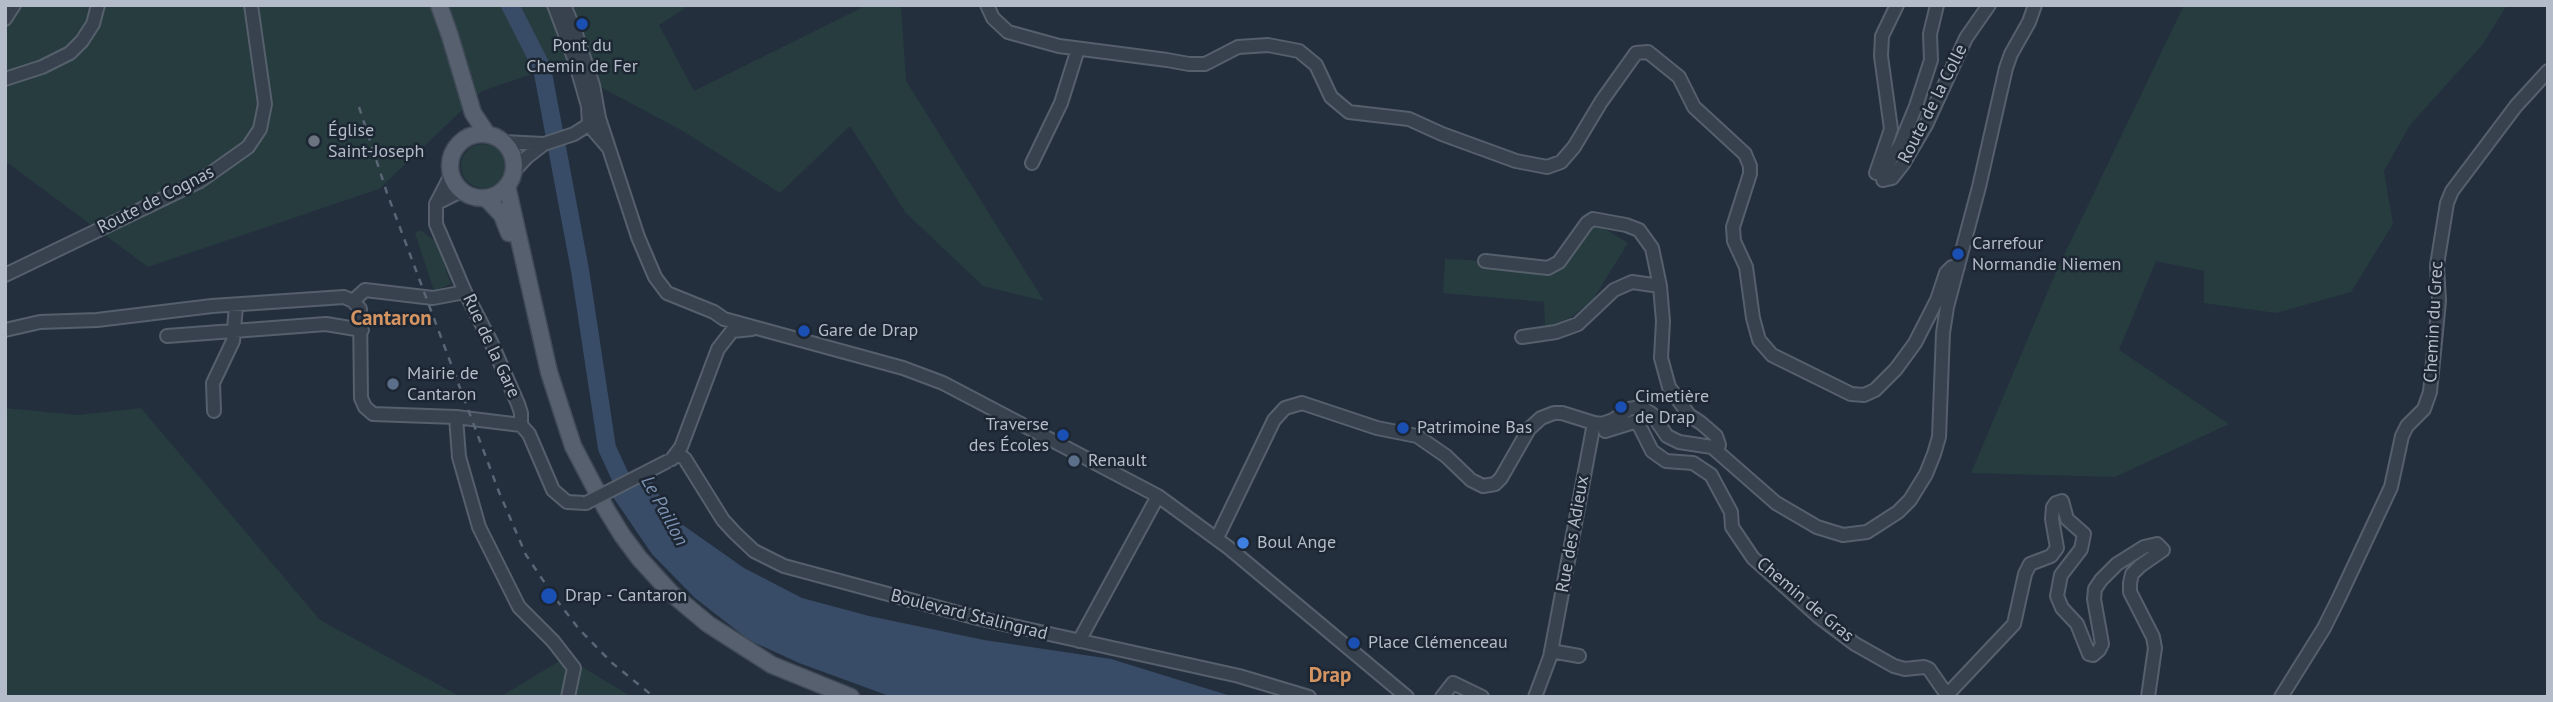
<!DOCTYPE html>
<meta charset="utf-8">
<style>
body{margin:0}
#map{position:relative;width:2553px;height:702px;overflow:hidden;background:#242f3e;font-family:"PT Sans",sans-serif}
canvas{display:block}
.frame{position:absolute;inset:0;border:7px solid #b4bcc9;pointer-events:none}
</style>
<div id="map">
<canvas width="2553" height="702"></canvas>
<div class="frame"></div>
</div>
<script>
const g = document.querySelector('canvas').getContext('2d');
g.lineJoin = 'round';
function fillPath(path, color) { g.fillStyle = color; g.fill(path, 'evenodd'); }
const toPath = rows => new Path2D(rows.map(r => 'M' + r).join(''));
function trace(path, color, width, dash) { g.strokeStyle = color; g.lineWidth = width; g.lineCap = dash ? 'butt' : 'round'; g.setLineDash(dash || []); g.stroke(path); }
function write(font, color, halo, rows, align = 'center') {
  g.font = font + ' "PT Sans",sans-serif'; g.lineWidth = 5; g.setLineDash([]); g.textBaseline = 'middle'; g.strokeStyle = halo; g.fillStyle = color; for (const [text, x, y, turn = 0] of rows) {
    g.save(); g.translate(x, y); g.rotate((+turn || 0) * Math.PI / 180); g.textAlign = isNaN(turn) ? turn : align; if (halo) g.strokeText(text, 0, 0); g.fillText(text, 0, 0); g.restore();
  }
}
const green = toPath([
 [5,5,690,5,659,25,694,91,867,5,901,5,906,81,1044,301,983,286,906,213,850,126,780,193,683,131,559,65,482,91,379,189,148,267,5,161],
 [2184,5,2507,5,2483,44,2410,125,2384,171,2393,224,2351,292,2276,313,2204,303,2204,271,2156,261,2119,350,2229,424,2115,477,1971,473,2056,272],
 '461 166a22 22 0 1 1 44 0a22 22 0 1 1-44 0Z',
 [1593,222,1628,243,1592,301,1571,317,1545,329,1544,302,1443,293,1445,259,1472,260,1532,273,1557,272],
 [421,230,436,242,451,284,434,291,415,233],
 [5,408,78,415,141,408,320,620,461,697,5,697],
 [566,657,632,697,500,697]
]);
const water = toPath([
 [650,478,670,516,744,568,802,598,869,616,984,640,1111,659,1234,697,892,697,799,663,749,640,695,598,652,554,613,497]
]);
const river = toPath([
 [510,5,542,68,580,270,607,448,630,498]
]);
const minor = toPath([
 [554,5,575,61,588,106,589,125,607,146],
 [564,5,575,31,593,85,599,118,638,237,655,277,667,293,714,312,724,319,903,368,943,383,1158,496,1229,548,1407,697],
 [987,5,993,18,1008,32,1059,46,1167,60,1189,64,1205,64,1238,47,1268,45,1299,51,1316,65,1331,97,1349,112,1409,119,1442,134,1516,161,1547,167,1561,162,1574,147,1601,102,1636,53,1648,52,1679,77,1694,107,1745,154,1750,166,1750,174,1733,227,1734,241,1746,267,1753,318,1759,340,1772,355,1851,394,1864,395,1875,390,1896,369,1915,343,1937,300,1946,273,1952,267,1958,267],
 [1937,5,1930,34,1931,60,1916,106,1900,145,1882,173,1883,180,1892,178,1903,164,1926,125,1966,38,1989,5],
 [5,19,14,5],
 [5,79,42,67,70,53,82,41,93,24,98,5],
 [503,142,544,144],
 [1032,163,1061,103,1078,49],
 [513,172,527,157,544,144,574,134,596,120],
 [1876,173,1891,129,1881,56,1882,36,1897,5],
 [451,175,436,204,436,224,465,292,491,342,518,404,521,413,521,425,529,434,553,490,567,502,586,503],
 [439,202,457,193,465,193],
 [1485,261,1548,268,1559,262,1587,223,1593,219,1626,225,1639,230,1652,248,1660,286],
 [5,275,200,181,248,147,260,129,265,104,251,5],
 [353,301,365,290,433,298,465,292],
 [5,330,40,322,97,320,212,306,344,297,353,301,360,309,361,398,365,407,373,414,456,417,521,425],
 [167,336,326,324,362,330],
 [1522,337,1556,332,1578,324,1614,290,1632,282,1660,286,1663,321,1661,358,1669,387,1689,415,1701,423,1716,436,1719,445,1717,450],
 [214,411,213,383,233,341,236,306],
 [456,417,459,457,479,527,519,607,553,641,574,668,568,697],
 [1605,431,1634,422,1639,425,1652,451,1666,461,1693,463,1711,475,1731,512,1732,527,1753,558,1819,617,1855,644,1894,666,1905,669,1924,667,1929,669,1947,695],
 [678,454,685,459,723,520,735,533,754,551,784,566,977,618,1239,676,1309,697],
 [672,459,681,447,718,349,732,331,752,329],
 [1217,538,1274,420,1285,408,1302,403,1377,428,1417,436,1446,456,1471,480,1483,486,1495,484,1501,478,1529,429,1541,418,1554,413,1562,413,1594,423,1602,424,1613,420,1629,409,1641,407,1652,414,1667,436,1679,442,1712,447,1776,503,1817,527,1843,535,1867,532,1898,512,1910,500,1926,474,1934,454,1939,437,1943,333,1947,307,1979,187,2006,68,2011,54,2029,22,2035,5],
 [1079,641,1158,496],
 [1551,651,1579,656],
 [1442,697,1453,683,1482,697],
 [1535,697,1550,657,1594,423],
 [1945,697,2014,624,2025,574,2030,564,2051,556,2057,548,2052,519,2053,507,2056,503,2062,501,2067,519,2084,534,2081,549,2061,575,2057,596,2062,608,2077,624,2089,654,2093,655,2099,650,2102,644,2094,599,2095,589,2101,580,2117,564,2144,547,2157,544,2163,550,2140,566,2132,574,2130,583,2130,592,2153,637,2155,648,2148,697],
 [2281,697,2324,628,2338,600,2391,487,2402,436,2407,426,2424,409,2430,392,2439,301,2437,265,2447,203,2452,191,2516,106,2548,71]
]);
const major = toPath([
 [439,5,450,36,473,113,487,134],
 '450 166a32 32 0 1 1 64 0a32 32 0 1 1-64 0Z',
 [507,186,549,372,573,446,606,509,622,535,639,558,671,593,708,624,772,665,851,697],
 [486,198,502,215,509,233]
]);
const rail = toPath([
 [359,107,387,193,499,492,526,555,555,598,579,629,611,662,654,697]
]);
const minorBridge = toPath([
 [586,503,668,461]
]);
const markers = [
 [582,24,7,"#1a4fb4"],
 [314,141,7,"#6b7280"],
 [1958,254,7,"#1a4fb4"],
 [804,331,7,"#1a4fb4"],
 [393,384,7,"#5c6f8a"],
 [1621,407,7,"#1a4fb4"],
 [1403,428,7,"#1a4fb4"],
 [1063,435,7,"#1a4fb4"],
 [1074,461,7,"#5c6f8a"],
 [1243,543,7,"#3f7fe0"],
 [549,596,9,"#1a4fb4"],
 [1354,643,7,"#1a4fb4"]
];
const poiNames = [
 ["Pont du",582,46,"center"],
 ["Chemin de Fer",582,67,"center"],
 ["Église",328,131],
 ["Saint-Joseph",328,152],
 ["Carrefour",1972,244],
 ["Normandie Niemen",1972,265],
 ["Gare de Drap",818,331],
 ["Mairie de",407,374],
 ["Cantaron",407,395],
 ["Cimetière",1635,397],
 ["de Drap",1635,418],
 ["Traverse",1049,425,"right"],
 ["des Écoles",1049,446,"right"],
 ["Patrimoine Bas",1417,428],
 ["Renault",1088,461],
 ["Boul Ange",1257,543],
 ["Drap - Cantaron",565,596],
 ["Place Clémenceau",1368,643]
];
const streetNames = [
 ["Route de la Colle",1933,104,-63],
 ["Route de Cognas",156,200,-27],
 ["Chemin du Grec",2434,322,-87],
 ["Rue de la Gare",491,346,65],
 ["Rue des Adieux",1573,534,-80],
 ["Chemin de Gras",1805,600,40],
 ["Boulevard Stalingrad",969,615,14]
];
const waterNames = [
 ["Le Paillon",664,511,61]
];
const quarterNames = [
 ["Cantaron",391,319],
 ["Drap",1330,676]
];
fillPath(green, '#263c3f');
fillPath(water, '#394c67');
trace(river, '#394c67', 18);
trace(minor, '#565f6c', 16);
trace(major, '#414a57', 19);
trace(minor, '#38414e', 12);
trace(major, '#56606e', 16);
trace(rail, '#5a6575', 2.5, [7, 7]);
trace(minorBridge, '#565f6c', 16, []);
trace(minorBridge, '#38414e', 12);
for (const [x, y, r, color] of markers) { const dot = new Path2D(); dot.arc(x, y, r, 0, 2 * Math.PI); g.fillStyle = color; g.fill(dot); trace(dot, '#1d2633', 2.5); }
write('18px', '#b4bcc9', '#1d2633', poiNames, 'left');
write('18px', '#b4bcc9', '#1d2633', streetNames);
write('italic 19px', '#7c92b1', '#1d2633', waterNames);
write('bold 21px', '#d59563', '#1d2633', quarterNames);
</script>
